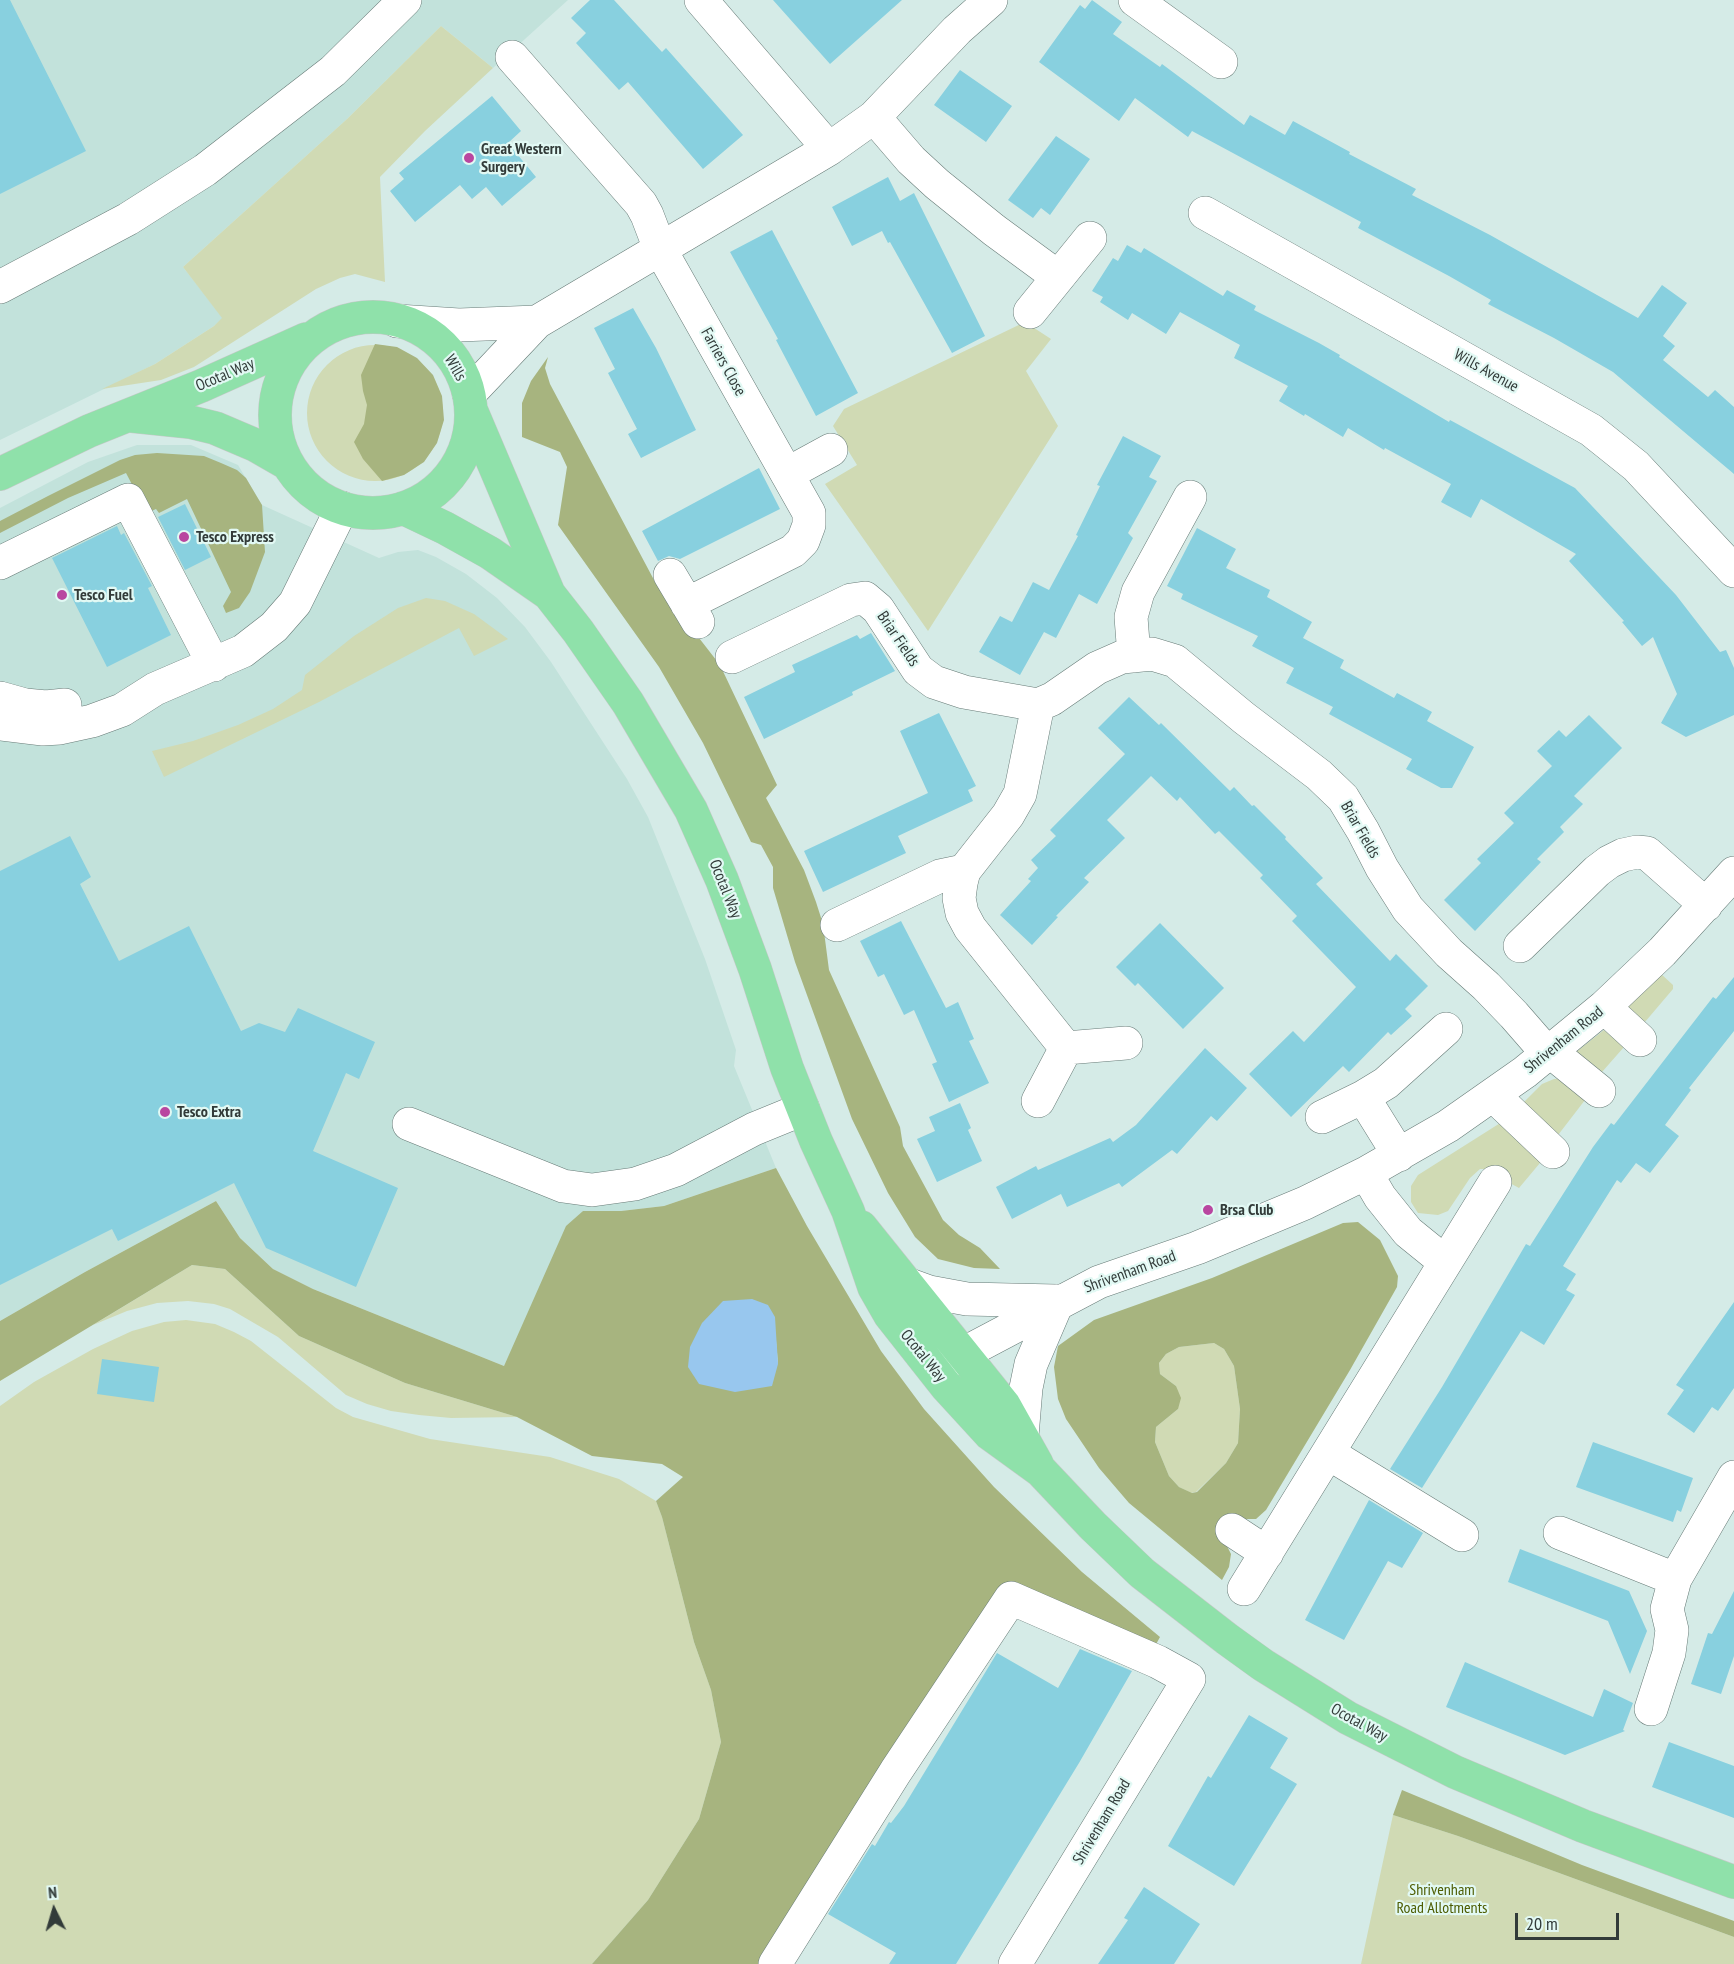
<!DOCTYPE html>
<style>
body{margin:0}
#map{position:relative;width:1734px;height:1964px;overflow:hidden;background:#d5ebe7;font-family:"PT Sans Narrow",sans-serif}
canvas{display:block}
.north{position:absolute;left:24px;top:1880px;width:60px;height:60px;-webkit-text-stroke:4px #e2f9f4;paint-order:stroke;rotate:355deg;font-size:16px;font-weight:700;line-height:24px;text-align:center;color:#323b39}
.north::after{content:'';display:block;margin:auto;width:21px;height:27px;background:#323b39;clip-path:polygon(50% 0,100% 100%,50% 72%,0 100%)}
.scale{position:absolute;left:1515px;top:1913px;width:104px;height:27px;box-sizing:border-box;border:3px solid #323b39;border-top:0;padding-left:8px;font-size:18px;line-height:21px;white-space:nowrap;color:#323b39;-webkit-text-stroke:4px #e2f9f4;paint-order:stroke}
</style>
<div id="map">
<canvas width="1734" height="1964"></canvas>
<div class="north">N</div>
<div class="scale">20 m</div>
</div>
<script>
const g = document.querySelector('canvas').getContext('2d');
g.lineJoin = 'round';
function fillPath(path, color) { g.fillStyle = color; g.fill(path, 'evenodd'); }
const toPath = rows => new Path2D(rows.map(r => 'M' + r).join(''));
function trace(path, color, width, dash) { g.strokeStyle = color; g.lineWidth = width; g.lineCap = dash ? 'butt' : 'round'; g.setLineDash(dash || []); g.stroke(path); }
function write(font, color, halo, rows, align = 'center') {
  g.font = font + ' "PT Sans Narrow",sans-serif'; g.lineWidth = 4.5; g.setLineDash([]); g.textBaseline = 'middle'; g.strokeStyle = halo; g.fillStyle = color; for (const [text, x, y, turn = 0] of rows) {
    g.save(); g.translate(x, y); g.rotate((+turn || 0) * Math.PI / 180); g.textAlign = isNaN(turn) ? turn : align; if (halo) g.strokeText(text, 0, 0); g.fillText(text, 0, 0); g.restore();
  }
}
const built = toPath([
 [0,0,568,0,493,68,441,26,347,119,183,267,223,318,214,326,155,364,0,440],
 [137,445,191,445,238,465,262,505,379,558,398,552,418,550,436,557,466,574,497,598,525,627,551,662,627,779,648,817,705,959,736,1050,734,1066,776,1168,664,1206,621,1211,583,1211,504,1366,313,1289,273,1269,240,1238,216,1201,85,1272,0,1321,0,508,88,462]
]);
const green = toPath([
 [441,26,493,68,425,131,380,177,385,282,355,274,340,278,316,289,194,367,161,380,102,389,155,364,214,326,222,318,183,267,347,119],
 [1025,322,1051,339,1026,371,1058,426,928,631,825,484,857,465,833,426,844,409],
 '307 413a68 68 0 1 1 136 0a68 68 0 1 1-136 0Z',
 [426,598,445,601,474,614,508,639,474,656,459,628,319,702,164,777,152,751,193,741,238,725,273,709,302,690,305,675,354,636,398,608],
 [1660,973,1673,985,1673,989,1639,1029,1620,1009],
 [1604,1030,1624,1047,1602,1072,1599,1072,1576,1052],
 [1567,1078,1585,1100,1555,1139,1522,1104,1542,1084,1554,1079],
 [1505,1120,1545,1157,1519,1188,1484,1169,1480,1169,1470,1178,1448,1211,1438,1215,1418,1213,1411,1202,1411,1186,1418,1175],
 [192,1265,225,1269,299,1336,405,1383,517,1417,451,1418,419,1415,391,1411,367,1404,346,1395,278,1337,230,1309,214,1304,188,1301,157,1303,127,1311,93,1325],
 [186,1320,215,1324,234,1332,251,1341,336,1408,353,1417,430,1439,550,1457,619,1479,656,1501,662,1517,694,1642,711,1690,721,1742,699,1819,648,1900,592,1964,0,1964,0,1406,34,1382,93,1349,132,1331,164,1322],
 [1214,1343,1224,1349,1234,1366,1240,1409,1238,1443,1226,1463,1196,1492,1191,1493,1179,1487,1169,1476,1155,1442,1156,1427,1178,1409,1176,1386,1160,1374,1159,1363,1166,1354,1179,1347],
 [1393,1815,1458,1836,1734,1937,1734,1964,1361,1964]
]);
const forest = toPath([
 [375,344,397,347,417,358,433,375,442,396,444,420,437,443,424,462,404,475,382,481,363,459,354,442,364,424,367,405,363,391,361,375],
 [548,357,545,368,550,384,654,580,720,665,777,785,766,798,804,870,816,902,823,924,829,970,900,1127,903,1146,943,1220,959,1235,980,1248,1000,1269,974,1268,938,1259,915,1237,888,1193,852,1119,795,962,773,888,773,867,761,845,751,842,703,743,659,667,558,525,567,467,560,452,522,437,522,403,531,381],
 [157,453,204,456,221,463,237,470,246,478,256,495,262,505,265,552,250,592,239,608,226,613,223,606,231,592,187,499,159,513,156,509,147,513,126,473,68,498,0,533,0,521,48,496,120,460,135,455],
 [776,1168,807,1226,881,1351,924,1409,994,1487,1082,1572,1160,1637,1154,1648,1011,1585,766,1964,592,1964,648,1900,699,1819,721,1742,711,1690,694,1642,662,1517,656,1501,683,1477,662,1464,592,1456,517,1417,405,1383,299,1336,225,1269,192,1265,0,1381,0,1321,85,1272,216,1201,240,1238,273,1269,313,1289,504,1366,566,1226,583,1211,621,1211,664,1206],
 [752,1299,776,1341,778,1364],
 [1358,1222,1380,1240,1398,1276,1397,1287,1350,1370,1266,1510,1256,1519,1244,1519,1226,1544,1231,1554,1229,1567,1222,1580,1129,1503,1099,1468,1066,1419,1058,1399,1054,1367,1058,1346,1094,1320,1212,1278,1343,1223],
 [1214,1343,1224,1349,1234,1366,1240,1409,1238,1443,1226,1463,1197,1492,1192,1493,1179,1487,1169,1476,1155,1442,1156,1427,1178,1409,1181,1398,1176,1386,1160,1374,1159,1363,1166,1354,1179,1347],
 [1402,1790,1582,1865,1734,1921,1734,1937,1458,1836,1393,1815]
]);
const water = toPath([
 [752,1299,768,1305,775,1317,778,1364,772,1386,735,1392,699,1384,688,1367,690,1347,702,1323,723,1301]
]);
const building = toPath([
 [0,0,10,0,86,151,0,194],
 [590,0,614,0,662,52,666,48,743,135,703,169,628,82,619,90,576,43,586,33,571,18],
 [773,0,902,0,830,64],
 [1092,0,1122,22,1113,34,1160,67,1162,64,1244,125,1250,115,1285,135,1293,121,1350,152,1349,154,1416,189,1412,195,1490,235,1638,318,1662,285,1687,303,1663,336,1675,346,1663,360,1708,397,1715,390,1734,407,1734,474,1613,372,1554,338,1488,304,1491,300,1449,276,1358,228,1361,222,1192,131,1188,137,1135,98,1119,121,1039,62,1080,5,1085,9],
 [960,70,1012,106,986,142,934,105],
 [492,96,521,131,508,143,536,177,502,206,486,187,472,199,460,185,415,222,390,191,404,179,399,173],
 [1056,136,1090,159,1050,215,1041,208,1033,218,1008,200],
 [888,177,900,201,914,193,985,336,952,353,890,242,888,243,882,231,852,246,832,207],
 [772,230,858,393,816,416,776,340,778,339,730,252],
 [1127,245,1141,253,1144,248,1223,296,1227,290,1256,306,1254,310,1319,343,1340,355,1339,357,1449,422,1450,420,1575,488,1676,595,1720,652,1726,650,1734,668,1734,715,1686,737,1661,723,1677,694,1653,637,1642,646,1622,622,1624,621,1569,561,1576,554,1481,499,1471,518,1441,502,1451,484,1385,448,1384,450,1348,428,1343,437,1305,414,1304,416,1279,401,1288,386,1234,358,1240,345,1180,312,1166,334,1132,313,1128,320,1100,302,1103,297,1092,291,1113,258,1118,261],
 [633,308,656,348,696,430,641,458,628,434,637,429,608,373,615,369,594,328],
 [1123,436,1161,456,1149,477,1157,481,1128,533,1133,538,1097,604,1079,594,1056,638,1044,632,1020,675,979,652,1000,616,1012,622,1033,582,1049,590,1078,536,1076,535,1100,486,1097,485],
 [759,468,780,509,680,559,669,556,658,561,642,531],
 [185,504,211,557,185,570,158,517],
 [117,526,121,535,124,533,152,586,148,588,171,635,107,667,52,558],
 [1197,528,1236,549,1226,568,1270,590,1267,597,1312,622,1303,638,1344,660,1340,668,1394,698,1397,693,1432,712,1427,721,1474,747,1452,788,1441,788,1406,769,1412,759,1329,714,1333,707,1286,683,1294,668,1252,646,1258,636,1181,599,1183,594,1167,586],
 [871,633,895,671,852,692,853,695,764,739,744,697,795,672,792,665,857,635,860,639],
 [1129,697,1159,725,1161,723,1230,791,1234,787,1252,806,1254,805,1286,837,1285,839,1323,878,1316,884,1390,961,1396,954,1428,986,1405,1009,1412,1016,1391,1035,1388,1032,1349,1072,1343,1066,1291,1117,1249,1074,1293,1031,1304,1042,1356,987,1292,921,1297,916,1260,878,1263,875,1219,831,1215,834,1180,797,1177,801,1151,776,1107,820,1125,838,1084,878,1089,882,1056,916,1058,917,1032,945,1000,915,1031,881,1028,879,1038,868,1031,860,1056,836,1050,830,1125,754,1098,728],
 [939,713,976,786,968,790,973,801,898,836,906,853,823,892,804,851,928,793,900,731],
 [1589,715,1622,748,1574,796,1583,804,1560,827,1564,832,1537,859,1541,862,1475,931,1444,900,1481,863,1477,859,1514,823,1504,813,1552,766,1537,751,1559,730,1566,737],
 [70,836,91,877,80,884,119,961,189,926,241,1031,259,1023,285,1032,298,1008,375,1042,359,1079,346,1073,313,1151,398,1188,356,1287,266,1248,234,1183,118,1241,112,1229,0,1285,0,871],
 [901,921,946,1008,958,1002,974,1039,969,1041,989,1083,949,1102,932,1064,937,1062,914,1010,904,1015,884,974,878,977,860,941],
 [1160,923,1224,988,1183,1029,1138,983,1135,986,1116,967],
 [1734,977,1734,1031,1689,1088,1691,1090,1665,1125,1679,1136,1650,1173,1636,1163,1621,1183,1617,1180,1563,1266,1576,1274,1566,1290,1575,1295,1544,1345,1521,1331,1422,1488,1390,1469,1442,1387,1526,1244,1530,1246,1593,1147,1611,1123,1614,1125,1713,997,1716,999],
 [1205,1048,1247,1088,1217,1121,1211,1116,1177,1154,1172,1150,1122,1187,1119,1183,1067,1207,1061,1194,1012,1219,996,1187,1036,1166,1038,1170,1110,1138,1113,1142,1136,1125],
 [960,1103,971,1128,968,1130,982,1161,937,1182,917,1139,935,1131,929,1117],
 [1734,1302,1734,1388,1718,1411,1712,1407,1694,1433,1667,1414,1684,1390,1676,1385],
 [102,1359,159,1367,154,1402,97,1394],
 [1593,1442,1693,1478,1681,1512,1677,1510,1673,1522,1576,1487],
 [1369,1500,1423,1533,1402,1568,1388,1561,1344,1640,1305,1620],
 [1520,1549,1629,1591,1647,1631,1630,1674,1608,1621,1508,1582],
 [1734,1591,1734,1656,1721,1694,1691,1684,1708,1633,1712,1634],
 [1080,1649,1132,1671,1079,1763,956,1964,889,1964,896,1953,828,1914,872,1844,875,1846,889,1822,891,1823,904,1806,997,1653,1058,1688],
 [1465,1662,1593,1717,1604,1689,1633,1703,1623,1730,1625,1731,1565,1755,1446,1707],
 [1249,1715,1288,1738,1270,1768,1297,1784,1234,1886,1168,1846,1208,1776,1211,1778],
 [1669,1742,1734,1766,1734,1818,1652,1787],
 [1144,1887,1200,1924,1174,1964,1098,1964,1128,1920,1124,1918]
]);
const minor = toPath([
 [701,0,829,149],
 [1135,0,1221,62],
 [512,57,641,204,647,215,660,249,809,513,809,525,803,541,793,551,687,604],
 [874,117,911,160,937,184,994,230,1058,277],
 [1205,213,1591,430,1636,466,1734,571],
 [0,287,128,219,205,170,333,71,405,0],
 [1030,312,1090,238],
 [397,321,459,325,537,322],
 [469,394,537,322,829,149,874,117,957,30,991,0],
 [787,474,831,450],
 [0,563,128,500,214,665],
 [670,575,698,622],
 [1134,656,1131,617,1138,592,1190,497],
 [732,657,851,600,865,598,878,609,918,670,934,682,964,692,1038,705],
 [0,698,25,705,46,707,65,705],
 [0,724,43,729,60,728,92,721,122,710,155,689,243,651,274,627,295,603,342,508],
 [837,925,940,876,964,871],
 [1520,946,1597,871,1609,862,1623,855,1637,852,1647,853,1706,905],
 [1604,1007,1640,1040],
 [1066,1048,1126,1043],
 [1551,1052,1599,1091],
 [1493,1095,1553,1152],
 [1363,1097,1399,1155],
 [1038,1101,1066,1048,970,928,962,913,959,898,961,883,964,871,1008,815,1020,794,1038,705,1052,699,1097,668,1122,657,1152,654,1175,661,1244,718,1319,775,1343,798,1363,831,1382,868,1408,909,1449,953,1486,986,1514,1015,1548,1054],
 [1322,1117,1363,1097,1386,1083,1446,1029],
 [409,1124,563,1186,592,1190,635,1184,676,1170,754,1129,803,1109],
 [1366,1173,1380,1197,1408,1232,1445,1262],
 [907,1284,929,1292,967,1299,1056,1301],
 [938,1367,1099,1282,1197,1248,1305,1203,1366,1173,1448,1126,1525,1072,1604,1007,1662,952,1734,873],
 [1022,1436,1026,1388,1031,1364,1058,1301],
 [1328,1453,1462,1535],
 [1232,1530,1267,1553],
 [1560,1533,1675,1579],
 [1244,1589,1495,1182],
 [1651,1709,1669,1653,1672,1630,1667,1609,1675,1579,1734,1477],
 [775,1964,896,1771,1011,1598,1158,1662,1189,1679,1015,1964]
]);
const major = toPath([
 '275 415a98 98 0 1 1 196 0a98 98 0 1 1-196 0Z',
 [471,410,549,594,578,631,628,703,691,810,722,880,755,969,787,1068,816,1141,848,1211,874,1287,890,1315,946,1386,990,1434,1041,1471,1093,1526,1142,1573,1227,1639,1263,1665,1348,1718,1455,1772,1583,1826,1734,1882],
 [132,416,190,422,215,428,255,445,288,464],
 [0,474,89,431,201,386,306,339],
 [403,508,445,528,490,553,549,594],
 [861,1227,1004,1405,1037,1464]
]);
const markers = [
 [469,158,6,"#b946a0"],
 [184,537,6,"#b946a0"],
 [62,595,6,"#b946a0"],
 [165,1112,6,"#b946a0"],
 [1208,1210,6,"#b946a0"]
];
const poiNames = [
 ["Great Western",481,149],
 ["Surgery",481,167],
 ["Tesco Express",196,537],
 ["Tesco Fuel",74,595],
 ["Tesco Extra",177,1112],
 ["Brsa Club",1220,1210]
];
const streetNames = [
 ["Farriers Close",723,362,61],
 ["Wills",455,368,60],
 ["Wills Avenue",1486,371,29],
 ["Ocotal Way",225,375,-23],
 ["Briar Fields",898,639,56],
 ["Briar Fields",1360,830,60],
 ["Ocotal Way",725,889,68],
 ["Shrivenham Road",1564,1040,-39],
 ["Shrivenham Road",1130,1272,-20],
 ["Ocotal Way",923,1356,51],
 ["Ocotal Way",1359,1723,29],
 ["Shrivenham Road",1102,1822,-59]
];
const parkNames = [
 ["Shrivenham",1442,1890],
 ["Road Allotments",1442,1908]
];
fillPath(built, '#c2e2db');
fillPath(green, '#d0dab4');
fillPath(forest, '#a7b47f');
fillPath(water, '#98c7ee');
fillPath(building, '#88d0df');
trace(minor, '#677b77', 34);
trace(major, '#c6c8c8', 34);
trace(minor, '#fff', 33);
trace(major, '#8fe1aa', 33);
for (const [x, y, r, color] of markers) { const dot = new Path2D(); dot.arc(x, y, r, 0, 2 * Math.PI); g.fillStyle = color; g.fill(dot); trace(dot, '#e2f9f4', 2); }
write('bold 16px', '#323b39', '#e2f9f4', poiNames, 'left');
write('16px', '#323b39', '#e2f9f4', streetNames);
write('16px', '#4d5c02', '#e2f9f4', parkNames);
</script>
